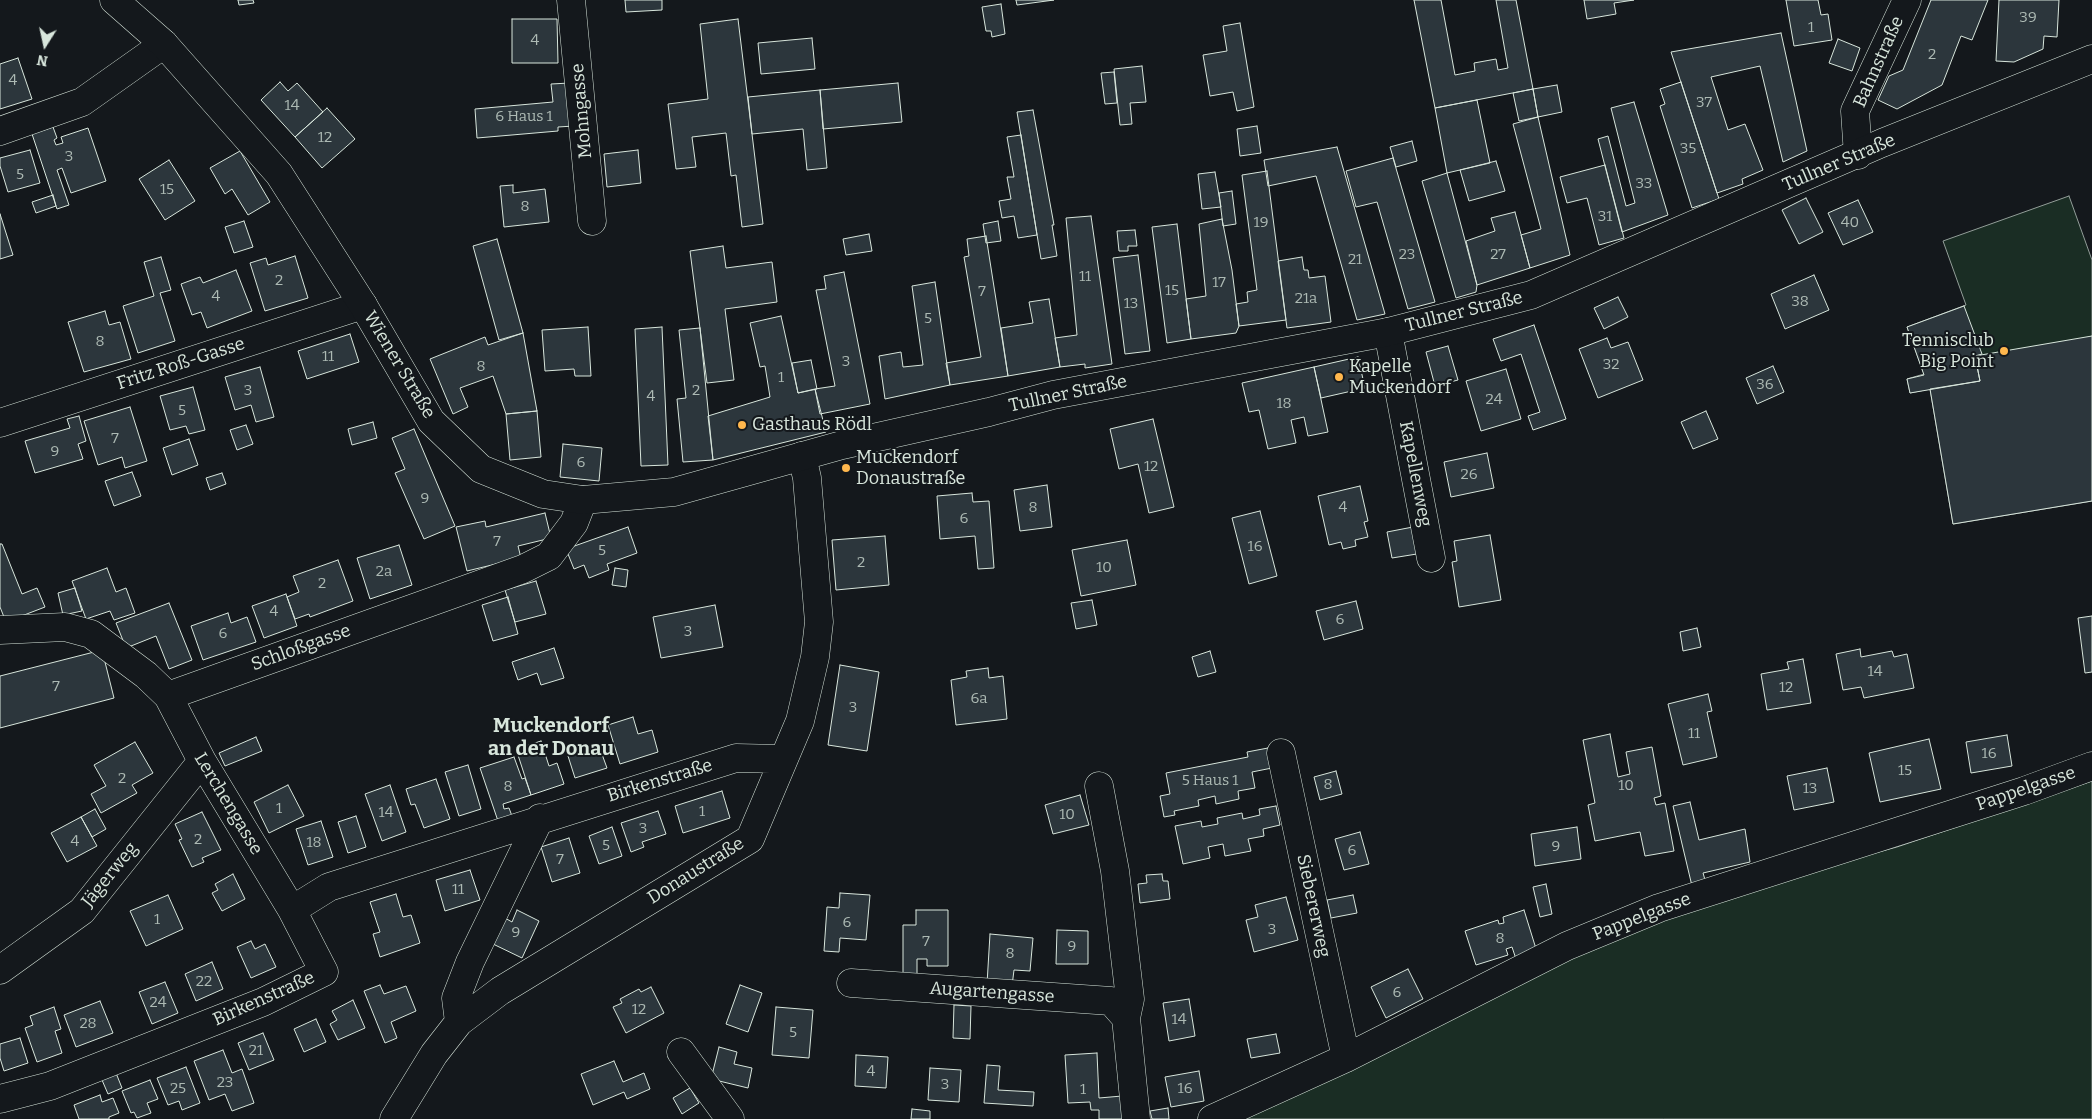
<!DOCTYPE html>
<meta charset="utf-8">
<style>
body{margin:0}
#map{position:relative;width:2092px;height:1119px;overflow:hidden;background:#14181c;font-family:Bitter,serif}
canvas{display:block}
.north{position:absolute;left:20px;top:20px;width:50px;height:50px;-webkit-text-stroke:4px #14181c;paint-order:stroke;rotate:190deg;font-size:14px;font-weight:700;line-height:20px;text-align:center;color:#d8e6dc}
.north::after{content:'';display:block;margin:auto;width:18px;height:22px;background:#d8e6dc;clip-path:polygon(50% 0,100% 100%,50% 72%,0 100%)}
</style>
<div id="map">
<canvas width="2092" height="1119"></canvas>
<div class="north">N</div>
</div>
<script>
const g = document.querySelector('canvas').getContext('2d');
g.lineJoin = 'round';
function fillPath(path, color) { g.fillStyle = color; g.fill(path, 'evenodd'); }
const toPath = rows => new Path2D(rows.map(r => 'M' + r).join(''));
function trace(path, color, width, dash) { g.strokeStyle = color; g.lineWidth = width; g.lineCap = dash ? 'butt' : 'round'; g.setLineDash(dash || []); g.stroke(path); }
function write(font, color, halo, rows, align = 'center') {
  g.font = font + ' Bitter,serif'; g.lineWidth = 4; g.setLineDash([]); g.textBaseline = 'middle'; g.strokeStyle = halo; g.fillStyle = color; for (const [text, x, y, turn = 0] of rows) {
    g.save(); g.translate(x, y); g.rotate((+turn || 0) * Math.PI / 180); g.textAlign = isNaN(turn) ? turn : align; if (halo) g.strokeText(text, 0, 0); g.fillText(text, 0, 0); g.restore();
  }
}
const green = toPath([
 [2069,196,2092,260,2092,501,1953,524,1930,389,1910,393,1907,379,1924,374,1907,327,1966,305,1943,241,2069,196],
 [2092,781,2092,1119,1235,1119,1557,957,1727,893,1897,847,2092,781]
]);
const building = toPath([
 [238,0,253,0,254,3,239,5,238,0],
 [625,0,662,0,662,10,626,12,625,0],
 [1016,0,1054,0,1017,5,1016,0],
 [1414,0,1441,0,1455,75,1475,71,1474,63,1496,59,1498,70,1508,68,1496,0,1516,0,1533,89,1435,108,1414,0],
 [1584,0,1634,0,1614,3,1616,14,1587,19,1584,0],
 [1786,0,1818,0,1821,15,1828,14,1832,40,1794,46,1786,0],
 [1931,0,1988,0,1972,40,1961,36,1942,85,1897,109,1878,100,1889,76,1903,70,1931,0],
 [1999,0,2059,0,2057,37,2044,36,2043,49,2014,62,1996,61,1999,0],
 [1001,4,1005,34,992,37,991,31,986,31,982,7,1001,4],
 [512,19,557,19,558,63,512,63,512,19],
 [738,19,763,224,742,227,736,175,731,176,726,133,692,137,696,167,676,169,668,104,708,99,700,24,738,19],
 [1240,23,1254,107,1237,111,1233,92,1210,96,1203,55,1227,51,1223,26,1240,23],
 [1781,33,1807,151,1783,162,1760,66,1711,77,1728,130,1745,124,1763,170,1742,179,1743,184,1717,193,1671,52,1781,33],
 [812,38,815,69,761,74,758,43,812,38],
 [1838,39,1860,48,1852,71,1829,63,1838,39],
 [18,58,32,99,0,109,0,64,18,58],
 [1142,66,1146,102,1130,103,1132,124,1120,125,1114,69,1142,66],
 [1114,72,1117,103,1105,104,1101,73,1114,72],
 [280,82,288,91,297,83,323,112,295,137,261,100,280,82],
 [1681,82,1719,199,1692,208,1660,106,1665,104,1660,89,1681,82],
 [570,83,574,126,558,127,558,131,477,138,475,109,553,102,551,84,570,83],
 [898,83,902,122,823,129,820,90,898,83],
 [1557,85,1562,112,1538,117,1533,89,1557,85],
 [1533,89,1538,117,1519,121,1513,93,1533,89],
 [820,90,827,168,807,170,803,129,752,134,748,97,820,90],
 [1477,100,1490,163,1447,173,1435,108,1477,100],
 [1634,102,1668,215,1622,232,1598,139,1608,136,1626,206,1635,203,1611,108,1634,102],
 [327,108,355,139,322,168,295,137,327,108],
 [1033,110,1054,225,1052,225,1057,256,1041,259,1017,112,1033,110],
 [1538,117,1570,255,1530,268,1521,235,1541,229,1513,124,1538,117],
 [1257,126,1261,153,1240,156,1237,129,1257,126],
 [53,127,57,138,54,140,56,145,63,143,61,137,88,128,106,181,71,193,62,168,57,170,69,205,57,209,32,134,53,127],
 [1021,135,1037,235,1018,238,1014,216,1002,218,999,201,1011,199,1007,177,1014,177,1007,137,1021,135],
 [1412,141,1417,161,1396,167,1390,147,1412,141],
 [1337,147,1385,314,1357,320,1316,176,1268,186,1264,160,1337,147],
 [30,150,40,183,8,192,0,166,0,158,30,150],
 [638,150,641,183,607,187,604,154,638,150],
 [240,151,270,202,248,215,232,189,225,194,210,168,240,151],
 [1393,158,1435,302,1408,309,1377,202,1356,207,1346,171,1393,158],
 [169,160,195,201,165,220,139,179,169,160],
 [1496,161,1505,191,1469,201,1460,170,1496,161],
 [1605,165,1624,238,1599,245,1587,198,1567,203,1560,177,1605,165],
 [1267,171,1286,320,1239,326,1236,304,1248,302,1247,292,1257,290,1242,175,1267,171],
 [1215,172,1221,207,1202,209,1198,174,1215,172],
 [1447,173,1477,285,1476,292,1456,298,1422,181,1447,173],
 [513,185,513,193,545,189,549,222,504,227,500,186,513,185],
 [1232,191,1236,224,1223,226,1219,193,1232,191],
 [53,195,56,206,36,213,32,202,53,195],
 [1806,198,1823,232,1799,244,1782,210,1806,198],
 [1858,200,1873,232,1843,245,1828,213,1858,200],
 [1515,212,1530,268,1477,285,1466,241,1495,231,1491,218,1515,212],
 [0,214,13,255,0,259,0,214],
 [1091,216,1112,364,1085,368,1085,364,1060,367,1055,338,1077,335,1066,218,1091,216],
 [1222,219,1232,270,1239,326,1236,333,1191,339,1186,299,1206,296,1199,224,1222,219],
 [244,221,253,247,234,253,225,227,244,221],
 [998,221,1001,241,986,243,983,224,998,221],
 [1177,224,1191,339,1167,343,1152,227,1177,224],
 [1135,230,1137,246,1128,246,1128,251,1119,251,1117,231,1135,230],
 [869,234,872,251,846,255,843,239,869,234],
 [986,236,1008,376,950,385,946,363,981,357,964,257,969,256,967,239,986,236],
 [497,239,523,333,499,340,473,246,497,239],
 [723,246,726,268,772,262,777,302,725,309,734,380,707,383,690,251,723,246],
 [1138,255,1150,351,1125,354,1113,258,1138,255],
 [295,256,308,298,265,311,250,263,266,258,268,265,295,256],
 [161,257,171,290,160,293,175,341,138,353,123,306,154,296,144,262,161,257],
 [1302,257,1304,270,1308,270,1309,278,1325,276,1331,322,1287,328,1278,261,1302,257],
 [236,270,252,311,207,328,201,312,192,315,181,284,200,277,203,283,236,270],
 [844,272,870,404,820,414,815,389,835,386,816,290,826,289,824,276,844,272],
 [1814,275,1829,310,1785,329,1771,294,1814,275],
 [935,282,950,385,885,399,879,356,901,352,903,367,923,365,912,286,935,282],
 [1618,297,1628,317,1604,329,1594,308,1618,297],
 [1049,299,1060,367,1008,376,1001,328,1033,323,1029,302,1049,299],
 [1964,306,1982,354,1975,356,1980,381,1910,393,1907,379,1924,375,1907,327,1964,306],
 [105,311,109,325,120,322,131,359,84,372,68,322,105,311],
 [781,316,798,393,815,389,826,432,713,460,708,416,770,397,765,366,760,367,750,323,781,316],
 [1534,325,1566,419,1533,430,1528,416,1540,412,1521,354,1501,361,1493,339,1534,325],
 [588,327,591,376,575,376,574,369,545,371,542,330,588,327],
 [662,327,668,465,641,466,635,329,662,327],
 [700,328,713,460,683,462,677,399,686,398,679,330,700,328],
 [523,333,537,411,506,414,493,376,460,388,468,407,453,414,430,359,485,337,488,345,523,333],
 [350,334,359,362,307,379,298,351,350,334],
 [2092,336,2092,501,1953,524,1930,389,1980,381,1975,356,2092,336],
 [1607,338,1611,348,1628,342,1643,380,1598,398,1579,349,1607,338],
 [1448,346,1458,380,1435,386,1426,352,1448,346],
 [1358,357,1365,388,1321,398,1314,367,1358,357],
 [811,360,817,389,798,393,792,363,811,360],
 [1773,366,1784,392,1757,404,1746,378,1773,366],
 [260,367,274,417,256,422,251,405,235,410,225,377,260,367],
 [1314,367,1328,432,1308,436,1304,417,1291,420,1296,443,1268,449,1259,410,1249,412,1242,383,1314,367],
 [1506,369,1521,419,1481,431,1466,381,1506,369],
 [193,387,205,430,189,434,186,426,170,430,160,396,193,387],
 [130,407,147,461,125,468,122,457,98,465,84,421,130,407],
 [537,411,541,457,510,460,506,414,537,411],
 [1706,411,1718,439,1693,449,1681,422,1706,411],
 [79,416,86,441,78,444,83,459,35,473,25,441,70,428,67,419,79,416],
 [1153,419,1174,507,1149,513,1138,464,1119,469,1110,429,1153,419],
 [373,422,377,438,352,445,348,429,373,422],
 [246,425,253,444,237,450,230,430,246,425],
 [414,429,455,526,424,539,395,473,405,469,392,438,414,429],
 [189,439,198,465,172,475,163,448,189,439],
 [563,444,602,448,599,481,560,477,563,444],
 [1487,453,1494,488,1451,497,1444,462,1487,453],
 [132,472,141,496,114,506,105,481,132,472],
 [222,473,226,484,210,490,206,478,222,473],
 [1047,485,1052,527,1020,531,1014,490,1047,485],
 [1360,486,1368,521,1364,522,1368,537,1355,540,1356,546,1343,549,1341,542,1329,545,1318,496,1360,486],
 [972,493,973,502,989,501,994,568,978,569,975,536,940,539,937,496,972,493],
 [1260,511,1277,576,1249,584,1232,518,1260,511],
 [545,513,551,538,518,546,521,558,467,571,456,527,485,521,486,527,545,513],
 [1418,526,1423,553,1392,558,1387,532,1418,526],
 [628,527,637,553,607,564,609,570,589,578,584,565,574,569,566,549,628,527],
 [1490,535,1501,600,1459,607,1452,562,1457,561,1454,541,1490,535],
 [885,536,889,585,836,590,832,540,885,536],
 [1127,540,1136,585,1081,596,1072,550,1127,540],
 [0,544,2,544,22,594,37,588,45,607,6,622,0,607,0,544],
 [399,545,412,585,370,599,357,558,399,545],
 [338,560,353,601,310,617,309,614,295,619,287,597,299,592,293,576,338,560],
 [107,568,116,592,126,588,135,613,114,620,110,611,86,619,72,581,107,568],
 [615,568,628,570,626,587,612,585,615,568],
 [536,581,546,614,515,622,505,590,536,581],
 [75,588,82,611,63,615,58,593,75,588],
 [286,594,297,626,264,638,252,606,286,594],
 [508,597,518,634,493,641,482,605,508,597],
 [1092,600,1097,625,1076,629,1071,603,1092,600],
 [1356,601,1363,629,1324,640,1316,611,1356,601],
 [169,603,192,660,169,669,156,636,126,648,116,623,169,603],
 [715,605,723,647,661,658,653,617,715,605],
 [228,613,231,623,247,617,256,642,203,660,191,626,228,613],
 [2092,616,2092,672,2085,673,2078,618,2092,616],
 [1697,628,1701,647,1683,651,1680,632,1697,628],
 [554,648,564,678,541,685,537,673,518,680,512,662,554,648],
 [1860,649,1861,657,1892,651,1894,657,1907,654,1914,688,1864,698,1861,687,1843,690,1836,654,1860,649],
 [102,650,114,698,0,728,0,676,102,650],
 [1210,651,1216,672,1198,677,1192,657,1210,651],
 [1803,659,1811,703,1767,710,1761,674,1789,669,1787,662,1803,659],
 [840,665,879,672,867,751,828,745,840,665],
 [988,668,989,678,1003,676,1007,719,956,725,951,680,967,677,966,671,988,668],
 [1708,694,1712,711,1707,712,1717,757,1683,765,1668,704,1708,694],
 [633,717,638,734,652,730,658,752,620,764,608,725,633,717],
 [1610,734,1618,777,1630,774,1626,752,1652,747,1661,796,1654,798,1656,805,1665,803,1674,851,1645,856,1640,832,1595,841,1588,805,1595,803,1583,740,1610,734],
 [2007,735,2012,766,1971,773,1966,742,2007,735],
 [256,737,262,751,225,766,219,753,256,737],
 [1929,739,1941,789,1880,802,1869,753,1929,739],
 [541,741,549,766,557,763,564,784,531,795,516,749,541,741],
 [135,742,153,773,132,785,137,793,101,813,91,794,106,786,94,765,135,742],
 [599,746,607,768,575,778,568,756,599,746],
 [1268,748,1272,768,1252,772,1255,788,1238,791,1239,799,1216,804,1215,796,1198,800,1199,806,1174,811,1175,815,1164,817,1160,796,1170,794,1166,773,1248,757,1247,752,1268,748],
 [514,757,522,779,525,778,531,795,503,804,504,809,509,808,512,816,498,821,480,768,514,757],
 [468,765,481,809,459,816,445,772,468,765],
 [1827,768,1834,802,1794,810,1787,776,1827,768],
 [1336,771,1342,794,1320,800,1314,777,1336,771],
 [436,779,450,819,424,828,415,804,411,805,406,789,436,779],
 [288,785,304,816,269,833,254,802,288,785],
 [390,785,406,832,382,841,365,794,390,785],
 [722,791,730,818,683,833,675,806,722,791],
 [1080,795,1089,825,1053,834,1045,805,1080,795],
 [1690,802,1699,840,1745,829,1750,862,1703,873,1706,883,1692,886,1673,806,1690,802],
 [1276,806,1280,825,1263,829,1264,836,1248,839,1251,851,1225,856,1223,844,1208,847,1210,858,1183,864,1175,826,1201,821,1202,827,1218,824,1217,818,1242,813,1243,819,1260,815,1259,809,1276,806],
 [95,809,106,829,92,837,81,817,95,809],
 [658,811,666,834,642,842,644,847,631,852,621,823,658,811],
 [202,812,221,850,202,858,204,862,192,867,179,840,182,839,175,824,202,812],
 [356,816,366,847,348,853,338,822,356,816],
 [81,817,97,846,67,862,51,833,81,817],
 [321,821,333,857,308,865,296,829,321,821],
 [612,827,622,856,599,864,589,836,612,827],
 [1577,827,1581,859,1535,866,1531,834,1577,827],
 [1360,832,1369,864,1344,870,1335,839,1360,832],
 [569,838,580,873,552,882,541,847,569,838],
 [470,870,480,900,445,911,436,880,470,870],
 [233,874,245,899,222,911,212,893,218,890,215,884,233,874],
 [1162,874,1163,881,1168,881,1170,899,1140,903,1138,884,1147,883,1146,875,1162,874],
 [1546,884,1552,914,1540,917,1533,887,1546,884],
 [840,893,870,895,866,940,840,938,839,952,824,951,827,907,839,908,840,893],
 [396,894,403,917,411,915,420,943,380,957,373,934,380,932,370,902,396,894],
 [168,895,183,929,146,946,130,911,168,895],
 [1353,895,1357,913,1331,918,1327,900,1353,895],
 [1286,897,1298,940,1254,952,1246,920,1258,917,1255,905,1286,897],
 [517,910,539,921,522,958,493,944,505,918,512,922,517,910],
 [916,910,948,910,948,966,927,966,927,959,917,959,917,974,903,974,903,925,916,925,916,910],
 [1524,910,1537,952,1516,959,1512,947,1506,949,1508,955,1476,965,1465,931,1498,920,1499,924,1504,923,1503,917,1524,910],
 [1057,930,1088,931,1088,964,1056,964,1057,930],
 [990,934,1033,938,1030,971,1014,970,1012,986,987,984,990,934],
 [251,941,255,949,265,944,276,967,251,978,237,947,251,941],
 [212,962,223,989,196,1001,185,974,212,962],
 [1408,969,1423,999,1386,1018,1371,987,1408,969],
 [165,982,178,1013,152,1024,139,992,165,982],
 [380,985,384,994,406,986,416,1011,391,1022,397,1038,385,1043,364,991,380,985],
 [740,985,762,993,748,1032,726,1024,740,985],
 [651,987,664,1013,626,1033,613,1007,622,1003,620,999,639,989,641,992,651,987],
 [1189,999,1195,1036,1169,1041,1163,1003,1189,999],
 [353,1000,365,1028,338,1040,330,1024,337,1020,332,1011,353,1000],
 [100,1001,113,1033,76,1047,64,1015,100,1001],
 [954,1005,971,1006,970,1039,953,1038,954,1005],
 [54,1007,61,1029,55,1031,62,1053,37,1062,25,1028,33,1025,30,1016,54,1007],
 [776,1007,813,1010,809,1058,772,1055,776,1007],
 [316,1019,326,1042,304,1052,294,1029,316,1019],
 [263,1033,274,1060,249,1070,238,1043,263,1033],
 [1276,1034,1280,1053,1251,1058,1247,1039,1276,1034],
 [20,1038,28,1063,4,1071,0,1058,0,1044,20,1038],
 [719,1047,737,1052,734,1064,752,1068,748,1088,711,1079,719,1047],
 [223,1050,232,1073,242,1069,254,1103,232,1111,225,1094,209,1100,194,1061,223,1050],
 [1097,1053,1099,1098,1122,1096,1123,1119,1099,1119,1099,1110,1091,1110,1090,1102,1068,1103,1065,1055,1097,1053],
 [856,1055,888,1057,886,1088,855,1086,856,1055],
 [614,1061,623,1082,644,1073,650,1089,627,1099,624,1092,593,1105,581,1074,614,1061],
 [987,1065,1000,1066,998,1090,1034,1092,1033,1106,984,1103,987,1065],
 [186,1067,200,1103,182,1110,179,1101,168,1105,157,1078,186,1067],
 [930,1068,961,1070,959,1102,928,1100,930,1068],
 [1199,1071,1204,1101,1171,1107,1165,1077,1199,1071],
 [116,1073,122,1088,108,1094,102,1080,116,1073],
 [150,1080,158,1099,147,1103,151,1113,137,1118,134,1112,131,1113,122,1091,150,1080],
 [690,1088,699,1103,682,1114,673,1098,690,1088],
 [100,1095,102,1102,113,1098,119,1113,109,1117,109,1119,79,1119,74,1105,100,1095],
 [1168,1108,1169,1119,1152,1119,1150,1111,1168,1108],
 [912,1109,930,1111,930,1119,911,1119,912,1109]
]);
const minor = toPath([
 [571,0,592,221],
 [0,131,82,102,164,44],
 [1858,155,1855,111,1907,0],
 [1388,332,1431,558],
 [0,423,363,305],
 [0,630,65,627,91,634,146,675,168,696,523,569,549,556,574,523,583,500],
 [168,696,202,761,292,910],
 [1281,753,1346,1058],
 [1099,786,1115,871,1130,999,1126,1018],
 [0,970,82,911,202,761],
 [851,983,1111,1001,1126,1018,1136,1119],
 [459,1022,456,998,470,962,540,818],
 [681,1052,730,1119],
 [0,1099,50,1086,263,1002,324,972,292,910,329,887,736,758,782,759],
 [394,1119,434,1054,459,1022,500,991,750,839,800,721,815,657,819,622,807,478,802,456],
 [1212,1119,1346,1058,1567,946,1659,908,2024,791,2092,766]
]);
const major = toPath([
 [114,0,164,44,279,174,363,305,431,421,481,469,543,494,583,500,674,492,842,445,989,412,1053,395,1388,332,1531,295,1882,143,2092,59]
]);
const markers = [
 [2004,351,5,"#ffb74d"],
 [1339,377,5,"#ffb74d"],
 [742,425,5,"#ffb74d"],
 [846,468,5,"#ffb74d"]
];
const numberNames = [
 ["39",2028,18],
 ["1",1811,28],
 ["4",535,41],
 ["2",1932,55],
 ["4",13,81],
 ["37",1704,103],
 ["14",292,106],
 ["6 Haus 1",524,117],
 ["12",325,138],
 ["35",1688,149],
 ["3",69,157],
 ["5",20,175],
 ["33",1644,184],
 ["15",167,190],
 ["8",525,207],
 ["31",1605,217],
 ["19",1261,223],
 ["40",1850,223],
 ["23",1407,255],
 ["27",1498,255],
 ["21",1355,260],
 ["11",1085,277],
 ["2",279,281],
 ["17",1219,283],
 ["15",1172,291],
 ["7",982,292],
 ["4",216,297],
 ["21a",1306,299],
 ["38",1800,302],
 ["13",1131,304],
 ["5",928,319],
 ["8",100,342],
 ["11",328,357],
 ["3",846,362],
 ["32",1611,365],
 ["8",481,367],
 ["1",781,378],
 ["36",1765,385],
 ["3",248,391],
 ["2",696,391],
 ["4",651,397],
 ["24",1494,400],
 ["18",1284,404],
 ["5",182,411],
 ["7",115,439],
 ["9",55,452],
 ["6",581,463],
 ["12",1151,467],
 ["26",1469,475],
 ["9",425,499],
 ["8",1033,508],
 ["4",1343,508],
 ["6",964,519],
 ["7",497,542],
 ["16",1255,547],
 ["5",602,551],
 ["2",861,563],
 ["10",1104,568],
 ["2a",384,572],
 ["2",322,584],
 ["4",274,612],
 ["6",1340,620],
 ["3",688,632],
 ["6",223,634],
 ["14",1875,672],
 ["7",56,687],
 ["12",1786,688],
 ["6a",979,699],
 ["3",853,708],
 ["11",1694,734],
 ["16",1989,754],
 ["15",1905,771],
 ["2",122,779],
 ["5 Haus 1",1210,781],
 ["8",1328,785],
 ["10",1626,786],
 ["8",508,787],
 ["13",1810,789],
 ["1",279,809],
 ["1",702,812],
 ["14",386,813],
 ["10",1067,815],
 ["3",643,829],
 ["2",198,840],
 ["4",75,842],
 ["18",314,843],
 ["5",606,846],
 ["9",1556,847],
 ["6",1352,851],
 ["7",560,860],
 ["11",458,890],
 ["1",157,920],
 ["6",847,923],
 ["3",1272,930],
 ["9",516,933],
 ["8",1500,939],
 ["7",926,942],
 ["9",1072,947],
 ["8",1010,954],
 ["22",204,982],
 ["6",1397,993],
 ["24",158,1003],
 ["12",639,1010],
 ["14",1179,1020],
 ["28",88,1024],
 ["5",793,1033],
 ["21",256,1051],
 ["4",871,1072],
 ["23",225,1083],
 ["3",945,1085],
 ["25",178,1089],
 ["16",1185,1089],
 ["1",1083,1090]
];
const streetNames = [
 ["Bahnstraße",1879,62,-66],
 ["Mohngasse",582,111,-95],
 ["Tullner Straße",1839,163,-23],
 ["Tullner Straße",1464,312,-14],
 ["Fritz Roß-Gasse",181,364,-18],
 ["Wiener Straße",399,365,59],
 ["Tullner Straße",1068,394,-12],
 ["Kapellenweg",1415,474,79],
 ["Schloßgasse",301,648,-20],
 ["Birkenstraße",660,781,-17],
 ["Pappelgasse",2026,789,-19],
 ["Lerchengasse",228,804,59],
 ["Donaustraße",696,871,-32],
 ["Jägerweg",110,875,-51],
 ["Siebererweg",1313,906,78],
 ["Pappelgasse",1642,917,-21],
 ["Augartengasse",992,993,4],
 ["Birkenstraße",264,999,-24]
];
const poiNames = [
 ["Tennisclub",1994,341,"right"],
 ["Big Point",1994,362,"right"],
 ["Kapelle",1349,367],
 ["Muckendorf",1349,388],
 ["Gasthaus Rödl",752,425],
 ["Muckendorf",856,458],
 ["Donaustraße",856,479]
];
const quarterNames = [
 ["Muckendorf",551,726],
 ["an der Donau",551,749]
];
fillPath(green, '#1a2d24');
trace(green, '#939e99', 1);
fillPath(building, '#2c363c');
trace(building, '#d8e6dc', 1);
trace(minor, '#d8e6dc', 29);
trace(major, '#d8e6dc', 29);
trace(minor, '#14181c', 28);
trace(major, '#14181c', 28);
for (const [x, y, r, color] of markers) { const dot = new Path2D(); dot.arc(x, y, r, 0, 2 * Math.PI); g.fillStyle = color; g.fill(dot); trace(dot, '#14181c', 2); }
write('15px', '#adbab4', null, numberNames);
write('18px', '#d8e6dc', '#14181c', streetNames);
write('18px', '#d8e6dc', '#14181c', poiNames, 'left');
write('bold 20px', '#d8e6dc', '#14181c', quarterNames);
</script>
